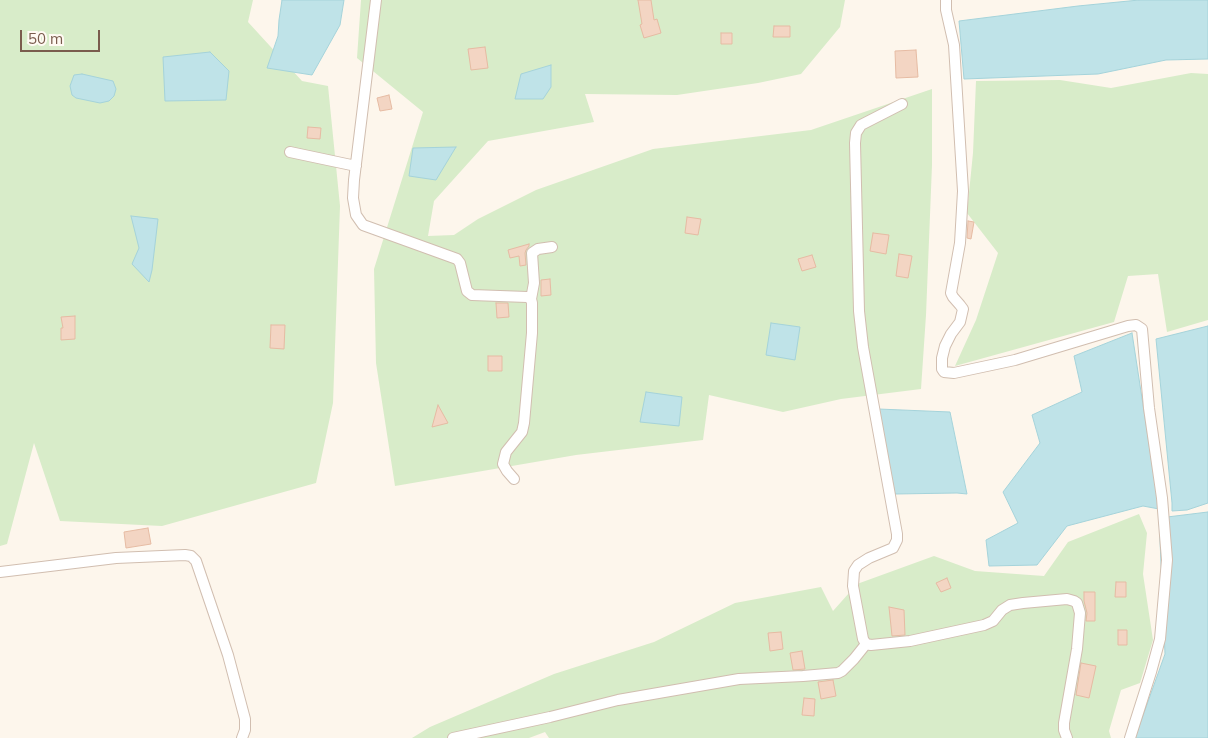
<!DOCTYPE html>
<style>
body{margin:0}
#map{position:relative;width:1208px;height:738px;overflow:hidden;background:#fdf6ec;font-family:Mulish,sans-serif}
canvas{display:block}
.scale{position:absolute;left:20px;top:30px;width:80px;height:22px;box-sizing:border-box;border:2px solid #7a5c4d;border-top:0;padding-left:6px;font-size:15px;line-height:18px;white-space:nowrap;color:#7a5c4d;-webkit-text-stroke:4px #fffaf3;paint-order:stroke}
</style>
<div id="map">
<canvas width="1208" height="738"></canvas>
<div class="scale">50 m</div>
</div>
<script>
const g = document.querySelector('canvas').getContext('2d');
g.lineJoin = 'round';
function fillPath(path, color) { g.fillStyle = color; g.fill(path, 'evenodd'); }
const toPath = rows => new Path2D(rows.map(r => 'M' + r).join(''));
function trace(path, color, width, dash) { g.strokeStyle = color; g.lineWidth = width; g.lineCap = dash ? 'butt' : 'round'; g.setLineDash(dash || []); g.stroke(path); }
const green = toPath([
 [0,0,253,0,248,22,302,81,328,86,340,206,333,403,316,483,162,526,60,521,34,443,7,544,0,546],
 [361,0,845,0,840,27,801,74,758,83,677,95,585,94,594,122,488,141,434,201,428,236,454,235,478,219,536,190,653,149,811,130,932,89,932,165,926,315,921,389,841,399,783,412,709,395,703,440,576,455,395,486,376,363,374,269,423,112,357,58],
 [1191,73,1208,74,1208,320,1167,332,1158,274,1128,276,1114,322,955,366,976,320,998,253,967,213,973,153,976,81,1060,80,1111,88],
 [1139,514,1147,533,1143,574,1153,640,1140,683,1121,690,1109,731,1111,738,549,738,545,732,529,738,412,738,430,727,554,674,654,642,735,603,821,587,833,611,857,584,934,556,975,571,1044,576,1068,542]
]);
const water = toPath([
 [282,0,344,0,340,25,312,75,267,68,278,36,279,20,282,0],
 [1139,0,1208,0,1208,59,1166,60,1098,74,964,79,959,21,1078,6,1139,0],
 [210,52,229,71,226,100,165,101,163,57,210,52],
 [551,65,551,87,543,99,515,99,521,74,551,65],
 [82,74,113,81,116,89,114,96,109,101,100,103,76,98,72,95,70,86,74,75,82,74],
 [456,147,436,180,409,176,413,148,456,147],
 [131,216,158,219,152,270,149,282,132,264,139,248,131,216],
 [771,323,800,327,795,360,766,355,771,323],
 [1208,326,1208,503,1187,510,1172,511,1172,503,1156,339,1208,326],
 [1132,333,1159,509,1143,506,1067,526,1037,565,989,566,986,540,1018,523,1003,492,1040,443,1032,415,1082,392,1074,356,1132,333],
 [646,392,682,397,679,426,640,422,646,392],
 [878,409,950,412,967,494,957,493,895,494,878,409],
 [1208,512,1208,738,1135,738,1165,654,1159,518,1208,512]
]);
const building = toPath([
 [638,0,651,0,654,20,657,19,661,33,644,38,640,25,642,24,638,0],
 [774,26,790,26,790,37,773,37,774,26],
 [721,33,732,33,732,44,721,44,721,33],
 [485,47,488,68,471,70,468,49,485,47],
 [916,50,918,77,896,78,895,51,916,50],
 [389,95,392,109,380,111,377,98,389,95],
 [308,127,321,128,320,139,307,138,308,127],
 [687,217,701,219,698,235,685,233,687,217],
 [968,221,974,222,971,239,967,238,968,221],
 [873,233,889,235,886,254,870,251,873,233],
 [529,244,529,246,526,250,525,253,526,265,520,266,519,256,510,258,508,250,529,244],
 [899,254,912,256,908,278,896,276,899,254],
 [812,255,816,267,802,271,798,259,812,255],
 [550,279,551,295,541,296,541,280,550,279],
 [496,303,508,303,509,317,497,318,496,303],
 [75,316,75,339,61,340,61,328,63,328,61,317,75,316],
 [271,325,285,325,284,349,270,348,271,325],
 [488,356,502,356,502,371,488,371,488,356],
 [438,405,448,423,432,427,438,405],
 [148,528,151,544,126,548,124,532,148,528],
 [947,578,951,588,941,592,936,583,947,578],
 [1116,582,1126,582,1126,597,1115,597,1116,582],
 [1084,592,1095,592,1095,621,1086,621,1087,613,1084,601,1084,592],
 [889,607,904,610,905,635,892,636,889,607],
 [1118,630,1127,630,1127,645,1118,645,1118,630],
 [781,632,783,649,770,651,768,633,781,632],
 [802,651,805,669,793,670,790,653,802,651],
 [1081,663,1096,666,1089,698,1076,695,1081,663],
 [833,680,836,696,821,699,818,682,833,680],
 [804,698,815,699,814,716,802,715,804,698]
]);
const minor = toPath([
 [376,0,354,180,353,198,356,215,363,225,457,259,460,263,467,291,472,295,527,297,531,299,532,303,532,333,524,423,522,432,506,452,503,464,507,471,514,479],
 [946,0,946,10,954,45,963,191,960,243,951,293,953,297,960,305,963,309,960,322,951,334,945,346,942,358,942,369,944,372,954,373,1015,360,1128,326,1136,325,1142,329,1149,408,1162,498,1167,560,1160,639,1151,672,1130,738],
 [902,104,861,125,856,133,855,143,859,311,863,347,897,534,897,540,893,548,869,558,858,565,854,571,853,586,863,639,866,644,871,645,910,641,984,625,993,621,1002,610,1010,605,1023,603,1067,599,1074,601,1077,603,1080,613,1077,649,1064,723,1064,730,1067,738],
 [290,152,356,166],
 [531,299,534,283,532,253,538,249,552,247],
 [0,572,116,558,185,555,191,556,196,561,228,655,245,719,245,730,242,738],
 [453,738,550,717,618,700,739,679,803,676,838,673,842,671,854,659,866,644]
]);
fillPath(green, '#d8ecc9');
fillPath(water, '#bfe3e8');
trace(water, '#a5d3da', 1);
fillPath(building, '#f3d5c3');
trace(building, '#e6bba3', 1);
trace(minor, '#d1beb0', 12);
trace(minor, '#fff', 10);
</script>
